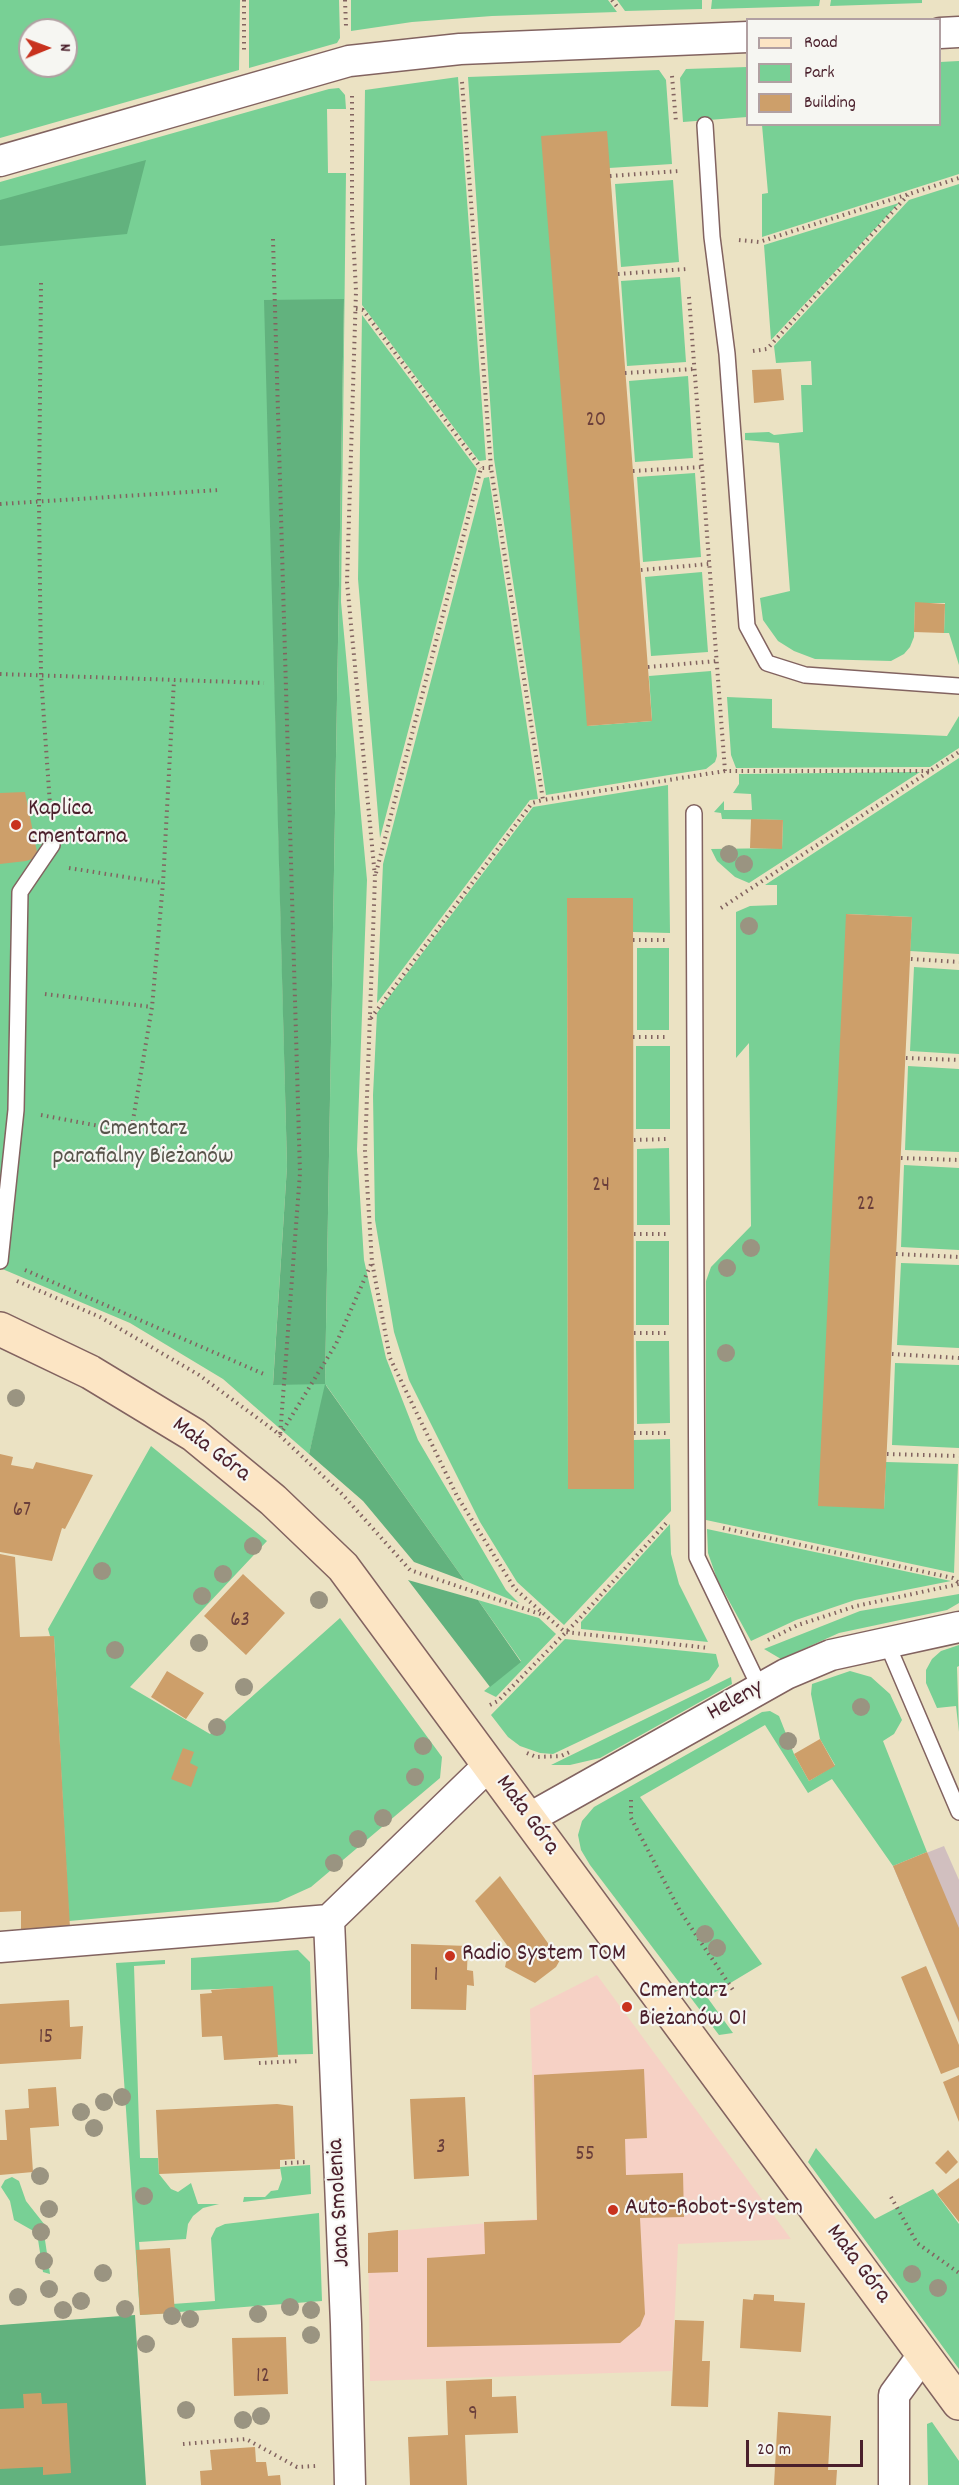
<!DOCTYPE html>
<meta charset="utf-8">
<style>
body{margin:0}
#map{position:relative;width:959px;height:2485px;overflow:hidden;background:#ebe2c3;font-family:Dekko,sans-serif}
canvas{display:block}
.legend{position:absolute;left:746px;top:18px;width:195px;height:108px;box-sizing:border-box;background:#f6f6f2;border:2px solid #b1a0a2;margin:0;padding:8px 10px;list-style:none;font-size:18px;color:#4a1f2b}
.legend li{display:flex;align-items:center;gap:12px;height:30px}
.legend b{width:30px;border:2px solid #b1a0a2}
.north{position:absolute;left:18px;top:18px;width:60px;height:60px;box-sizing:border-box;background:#f6f6f2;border:2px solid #b1a0a2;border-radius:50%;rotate:89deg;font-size:16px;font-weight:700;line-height:24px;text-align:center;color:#4a1f2b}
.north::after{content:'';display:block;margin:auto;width:21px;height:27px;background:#c8321e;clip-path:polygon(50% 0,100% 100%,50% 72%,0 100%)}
.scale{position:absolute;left:746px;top:2440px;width:117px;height:27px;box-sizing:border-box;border:3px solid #4a1f2b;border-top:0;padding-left:8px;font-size:18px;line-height:21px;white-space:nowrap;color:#4a1f2b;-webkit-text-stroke:4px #f6f6f2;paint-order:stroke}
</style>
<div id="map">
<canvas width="959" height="2485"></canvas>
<ul class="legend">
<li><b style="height:8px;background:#fce5c4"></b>Road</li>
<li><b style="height:16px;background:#78d095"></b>Park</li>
<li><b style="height:16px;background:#cd9f6a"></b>Building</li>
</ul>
<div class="north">N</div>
<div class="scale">20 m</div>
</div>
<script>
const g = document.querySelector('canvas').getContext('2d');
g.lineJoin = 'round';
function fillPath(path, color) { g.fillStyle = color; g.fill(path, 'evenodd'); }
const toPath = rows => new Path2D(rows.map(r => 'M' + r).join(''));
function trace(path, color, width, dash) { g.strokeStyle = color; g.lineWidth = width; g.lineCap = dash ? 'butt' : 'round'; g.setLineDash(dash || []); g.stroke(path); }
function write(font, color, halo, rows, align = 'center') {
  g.font = font + ' Dekko,sans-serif'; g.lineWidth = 4.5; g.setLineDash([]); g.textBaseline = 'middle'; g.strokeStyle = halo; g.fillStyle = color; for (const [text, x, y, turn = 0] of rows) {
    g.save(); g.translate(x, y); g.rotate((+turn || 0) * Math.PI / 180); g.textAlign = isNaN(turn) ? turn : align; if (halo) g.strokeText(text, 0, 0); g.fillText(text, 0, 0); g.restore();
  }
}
const built = toPath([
 [597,1975,791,2239,678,2244,672,2371,370,2381,368,2233,537,2219,530,2009]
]);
const industrial = toPath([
 [944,1846,959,1880,959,2023,893,1866]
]);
const green = toPath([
 [0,0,240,0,239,70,0,138],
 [30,30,66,30,66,66,30,66],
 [249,0,339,0,340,38,337,43,249,68],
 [351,0,608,0,617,12,492,16,412,22,351,31],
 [617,0,702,0,702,9,625,11],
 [712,0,820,0,819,6,711,9],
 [831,0,922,0,922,3,830,6],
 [959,61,959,174,762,237,762,194,768,193,762,125,940,124,940,62],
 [747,67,747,117,683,122,680,78,686,69],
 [659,70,666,80,672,164,609,168,587,726,652,721,649,676,711,671,717,756,715,762,706,769,546,795,494,459,468,77],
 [458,77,486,460,479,461,362,305,365,90],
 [339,88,345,95,346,109,327,109,328,173,346,173,341,602,367,880,357,1150,364,1260,386,1358,418,1440,506,1590,519,1603,465,1581,326,1385,309,1454,223,1379,130,1323,0,1268,0,182,329,89],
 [265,300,344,300,325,1384,273,1384,287,1166],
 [673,180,679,262,621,267,615,184],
 [959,184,959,665,949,633,944,633,945,603,915,603,914,637,910,647,904,654,891,661,815,659,794,651,778,641,763,620,760,598,790,591,779,443,745,440,745,433,769,432,774,435,803,432,801,385,812,385,811,361,776,363,774,346,909,200],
 [899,203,771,340,764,245],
 [680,277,686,362,627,366,621,281],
 [362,315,477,469,380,838,358,579],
 [688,376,693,458,635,462,629,381],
 [695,473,701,557,643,562,637,477],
 [489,477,538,799,530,800,377,1003,383,864,484,478],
 [702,572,708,652,651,656,645,577],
 [727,697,772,699,772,728,947,736,959,716,959,748,930,767,736,768,731,755],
 [959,758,959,954,910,951,912,917,847,914,884,1509,886,1462,958,1464,954,1573,706,1520,706,1281,711,1267,751,1226,749,1043,736,1058,736,912,750,906,777,905,777,885,765,885],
 [920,772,749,883,735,877,717,861,711,849,782,848,783,820,722,819,721,813,714,812,724,801,724,810,752,810,751,794,733,793,739,784,739,774],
 [668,785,670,933,633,932,633,898,567,899,568,1488,634,1440,670,1439,671,1511,564,1625,517,1582,480,1522,409,1380,394,1332,375,1220,373,1095,377,1013,533,807],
 [637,948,669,948,669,1030,637,1030],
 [914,967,959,970,959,1054,910,1051],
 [636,1046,670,1046,670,1129,636,1129],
 [908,1066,959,1069,959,1152,905,1150],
 [669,1148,670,1225,637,1225,637,1149],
 [904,1165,959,1168,959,1250,901,1247],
 [636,1241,669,1241,669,1325,636,1325],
 [901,1263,959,1265,959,1348,897,1345],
 [636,1341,669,1341,670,1423,637,1424],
 [895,1363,959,1365,959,1448,892,1445],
 [151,1446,267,1541,130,1687,210,1734,340,1618,442,1757,440,1778,311,1887,278,1902,69,1921,54,1637,50,1636,48,1629],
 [670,1524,671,1554,679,1584,708,1642,581,1629,581,1622],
 [707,1529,951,1581,855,1600,796,1620,751,1641,717,1579,708,1553],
 [959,1594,959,1603,947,1610,839,1633,781,1659,764,1649,860,1611],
 [478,1600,539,1618,556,1634,496,1697,484,1691,521,1661],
 [565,1639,716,1654,719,1666,709,1680,553,1754,540,1753,520,1746,508,1737,491,1715],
 [959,1645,959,1666,957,1667,959,1732,956,1706,937,1708,926,1683,926,1670,932,1659,941,1651],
 [850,1671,871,1677,890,1694,902,1720,894,1734,883,1741,927,1852,893,1866,832,1779,808,1793,765,1725,640,1797,762,1964,707,1997,733,2033,719,2035,590,1865,581,1850,578,1835,582,1821,594,1807,762,1712,770,1711,779,1716,794,1754,809,1781,835,1765,820,1739,811,1694,812,1684],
 [731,1677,732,1684,600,1758,570,1765,551,1765],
 [298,1950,310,1962,313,2054,273,2055,271,1987,191,1990,191,1958],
 [165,1960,165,1964,134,1966,140,2158,158,2158,159,2174,171,2189,178,2192,191,2183,198,2204,219,2204,203,2208,193,2216,188,2224,186,2239,139,2242,144,2306,215,2301,211,2238,216,2228,225,2224,319,2213,322,2301,140,2315,116,1963],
 [816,2148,875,2219,933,2189,959,2224,959,2369,808,2162],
 [310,2165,311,2194,243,2202,244,2197,265,2197,271,2191,278,2190,282,2179,280,2167],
 [12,2177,19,2181,26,2201,48,2229,45,2240,50,2274,43,2272,37,2233,14,2220,10,2201,1,2187,5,2180],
 [932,2422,959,2461,959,2485,928,2485,927,2424]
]);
const forest = toPath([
 [146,160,127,234,0,246,0,200],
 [344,299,325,1384,465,1581,414,1562,363,1501,309,1454,325,1384,273,1385,287,1166,264,300],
 [408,1580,478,1600,521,1662,490,1687],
 [135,2315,146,2485,0,2485,0,2325]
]);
const building = toPath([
 [607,131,652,721,587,726,541,136],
 [781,369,784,400,754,403,752,370],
 [915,602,945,604,944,633,914,632],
 [25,792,38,857,26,861,0,864,0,793],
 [751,819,783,820,782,849,750,848],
 [567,898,633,898,634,1489,568,1489],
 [846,914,912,917,884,1509,818,1506],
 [0,1454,13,1457,11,1465,33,1469,36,1462,93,1475,65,1529,62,1528,52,1561,0,1552],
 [0,1554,15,1557,20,1637,54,1636,70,1928,21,1931,21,1911,0,1912],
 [243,1574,285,1613,246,1655,204,1616],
 [167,1671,204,1693,186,1719,151,1697],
 [820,1739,835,1766,809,1781,794,1754],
 [183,1748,194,1752,190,1763,198,1767,191,1787,171,1779],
 [927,1852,959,1928,959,2022,893,1866],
 [500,1876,560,1960,556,1967,535,1983,505,1967,509,1948,475,1901],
 [411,1944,468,1946,467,1970,473,1971,474,1986,467,1985,466,2010,411,2009],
 [926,1966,959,2045,959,2067,941,2074,901,1977],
 [273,1986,278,2057,224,2060,222,2036,202,2037,200,1994,212,1993,211,1990],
 [69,2000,70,2027,83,2026,81,2059,0,2064,0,2004],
 [644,2069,647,2138,625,2139,626,2175,683,2173,684,2217,640,2218,645,2314,640,2326,620,2343,427,2347,427,2258,485,2254,484,2222,537,2220,534,2075],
 [959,2075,959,2122,943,2082],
 [56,2087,59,2126,30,2128,33,2172,0,2175,0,2140,7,2140,5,2110,29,2108,28,2089],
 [465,2097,469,2176,414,2179,410,2099],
 [277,2104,293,2106,295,2159,280,2160,280,2169,159,2174,156,2110],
 [948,2150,958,2162,946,2174,935,2163],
 [959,2178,959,2222,937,2194],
 [398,2230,398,2272,368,2273,368,2233],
 [170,2248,175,2313,140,2315,136,2250],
 [754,2294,774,2295,774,2301,805,2303,801,2352,740,2348,743,2299,753,2300],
 [675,2320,704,2321,702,2361,710,2361,708,2407,671,2406],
 [286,2337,288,2394,234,2396,232,2338],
 [492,2379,492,2397,516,2396,518,2433,465,2435,467,2485,410,2485,408,2437,448,2435,446,2381],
 [41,2393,42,2404,67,2403,71,2473,43,2475,43,2467,0,2469,0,2409,24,2408,23,2394],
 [778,2412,831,2416,828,2470,837,2470,836,2485,774,2485],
 [255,2447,256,2462,266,2462,268,2476,280,2475,281,2485,201,2485,200,2471,212,2470,210,2450]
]);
const path = toPath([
 [244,0,244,54],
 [345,0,346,26],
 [612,0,618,8],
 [672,76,676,122],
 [462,82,491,468,543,800,725,771,931,771],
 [352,96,352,216,356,291,347,582,375,877,365,1151,372,1262,390,1358,457,1496,515,1589,565,1632,709,1648],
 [610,176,679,171],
 [273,239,300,1173,280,1436],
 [739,240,759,242,959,178],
 [618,274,687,269],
 [41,283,39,502,41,676,51,819],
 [689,297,725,771],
 [356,309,363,310,481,468],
 [753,351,767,349,908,195],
 [625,373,694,369],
 [633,471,702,467],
 [0,504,219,490],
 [641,570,709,564],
 [648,667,717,661],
 [0,674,264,683],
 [69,868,163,883],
 [376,873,481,468,491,468],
 [721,908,959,752],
 [633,940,669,940],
 [911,959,959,962],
 [45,994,152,1007],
 [371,1018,532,803,543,800],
 [633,1037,669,1037],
 [906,1058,959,1060],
 [41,1115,131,1132,152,1007,163,883,174,680],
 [634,1140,667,1139],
 [901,1158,959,1160],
 [634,1234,667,1234],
 [896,1254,959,1257],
 [25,1270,266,1375],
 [17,1281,100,1317,199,1375,275,1431,342,1494,410,1570,543,1615],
 [634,1333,668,1333],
 [892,1354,959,1358],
 [634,1433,669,1433],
 [280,1435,336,1344,372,1262],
 [887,1454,959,1456],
 [723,1528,953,1578,959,1583],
 [768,1640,798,1625,856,1606,959,1584],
 [490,1705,498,1701,580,1618,668,1521],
 [527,1753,536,1757,561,1756,572,1751],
 [631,1800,631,1818,680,1911,733,1990],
 [259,2063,300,2061],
 [285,2163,306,2162],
 [891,2197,917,2243,959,2273],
 [183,2444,246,2439,297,2467,316,2466]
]);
const lane = toPath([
 [705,125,712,237,727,354,747,626,767,663,805,675,959,686],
 [694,813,697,1557,760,1688],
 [0,1261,16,1110,20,892,52,845],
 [886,1641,959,1812]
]);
const street = toPath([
 [940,33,959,32],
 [0,161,349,61,460,49,748,37],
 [528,1819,786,1674,831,1655,959,1627],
 [329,1920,346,2324,350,2485],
 [0,1947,329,1920,489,1765],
 [894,2485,894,2395,923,2355]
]);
const secondary = toPath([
 [0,1329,90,1372,194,1435,273,1500,343,1567,959,2403]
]);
const trees = [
 [729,854],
 [744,864],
 [749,926],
 [751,1248],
 [727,1268],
 [726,1353],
 [16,1398],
 [253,1546],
 [102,1571],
 [223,1574],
 [202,1596],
 [319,1600],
 [199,1643],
 [115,1650],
 [244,1687],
 [861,1707],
 [217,1727],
 [788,1741],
 [423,1746],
 [415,1777],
 [383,1818],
 [358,1839],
 [334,1863],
 [705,1934],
 [717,1948],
 [122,2097],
 [104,2102],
 [81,2112],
 [94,2128],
 [40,2176],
 [144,2196],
 [49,2209],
 [41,2232],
 [44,2261],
 [103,2273],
 [912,2274],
 [938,2288],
 [49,2289],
 [18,2297],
 [81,2301],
 [290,2307],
 [125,2309],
 [63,2310],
 [311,2310],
 [258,2314],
 [172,2316],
 [190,2319],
 [311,2335],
 [146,2344],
 [186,2410],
 [261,2416],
 [243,2420]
];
const markers = [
 [16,825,6,"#c8321e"],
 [450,1956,6,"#c8321e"],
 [627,2007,6,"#c8321e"],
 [613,2210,6,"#c8321e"]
];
const numberNames = [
 ["20",596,422],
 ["24",601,1187],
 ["22",866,1206],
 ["67",22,1512],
 ["63",240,1622],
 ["1",436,1977],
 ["15",46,2039],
 ["3",441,2149],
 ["55",585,2156],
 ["12",263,2378],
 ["9",473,2416]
];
const poiNames = [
 ["Kaplica",28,811],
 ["cmentarna",28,839],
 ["Radio System TOM",462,1956],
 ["Cmentarz",639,1993],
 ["Bieżanów 01",639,2021],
 ["Auto-Robot-System",625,2210]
];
const parkNames = [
 ["Cmentarz",143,1131],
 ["parafialny Bieżanów",143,1159]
];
const streetNames = [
 ["Mała Góra",210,1451,37],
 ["Heleny",736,1702,-29],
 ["Mała Góra",526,1816,54],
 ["Jana Smolenia",341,2203,-93],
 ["Mała Góra",857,2265,53]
];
fillPath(built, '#f6d1c5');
fillPath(industrial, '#d1bfbf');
fillPath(green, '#78d095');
fillPath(forest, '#62b27e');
fillPath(building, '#cd9f6a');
trace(lane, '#826360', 18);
trace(street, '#826360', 33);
trace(secondary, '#826360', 36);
trace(path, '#826360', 4, [1.5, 4.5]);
trace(lane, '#fff', 15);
trace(street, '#fff', 30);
trace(secondary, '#fce5c4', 33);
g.fillStyle = '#9a9481';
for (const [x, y] of trees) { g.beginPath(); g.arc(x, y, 9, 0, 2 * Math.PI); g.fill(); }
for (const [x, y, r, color] of markers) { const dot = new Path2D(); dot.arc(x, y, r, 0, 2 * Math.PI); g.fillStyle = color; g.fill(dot); trace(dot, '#f6f6f2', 2); }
write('21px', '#6b3f3b', null, numberNames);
write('24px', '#4a1f2b', '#f6f6f2', poiNames, 'left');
write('24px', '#58544b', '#f6f6f2', parkNames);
write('24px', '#4a1f2b', '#f6f6f2', streetNames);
</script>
